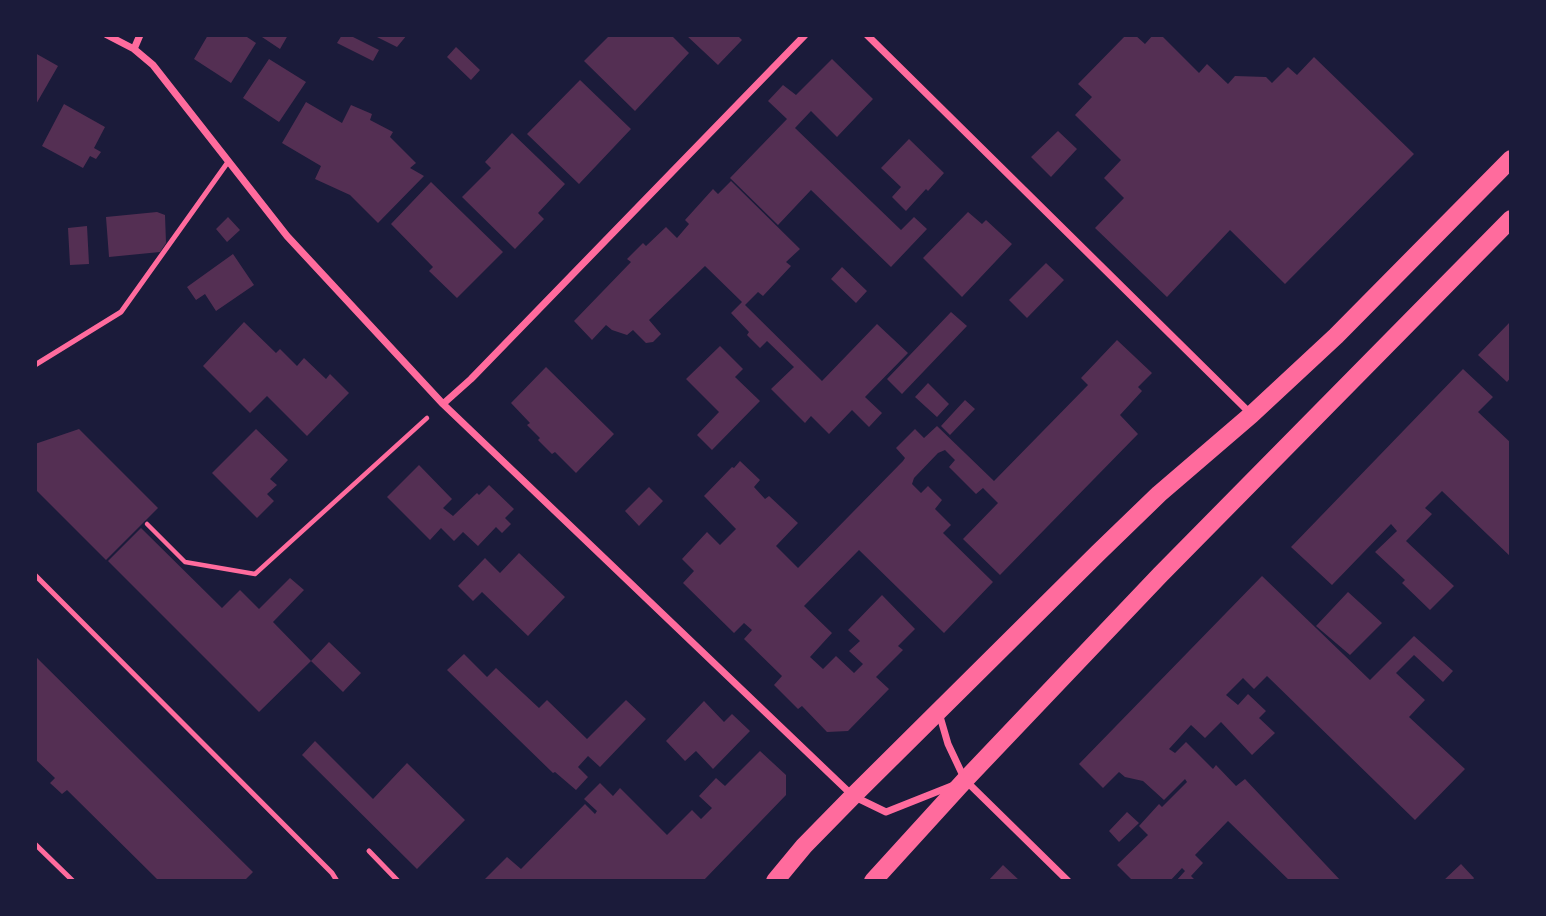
<!DOCTYPE html>
<style>
body{margin:0}
#map{position:relative;width:1546px;height:916px;overflow:hidden;background:#1b1b3a;font-family:"Nunito Sans",sans-serif}
canvas{display:block}
.frame{position:absolute;inset:0;border:37px solid #1b1b3a;pointer-events:none}
</style>
<div id="map">
<canvas width="1546" height="916"></canvas>
<div class="frame"></div>
</div>
<script>
const g = document.querySelector('canvas').getContext('2d');
g.lineJoin = 'round';
function fillPath(path, color) { g.fillStyle = color; g.fill(path, 'evenodd'); }
const toPath = rows => new Path2D(rows.map(r => 'M' + r).join(''));
function trace(path, color, width, dash) { g.strokeStyle = color; g.lineWidth = width; g.lineCap = dash ? 'butt' : 'round'; g.setLineDash(dash || []); g.stroke(path); }
const building = toPath([
 [208,35,244,35,256,43,231,83,194,59],
 [259,35,288,35,280,49],
 [342,35,349,35,379,50,373,61,337,43],
 [373,35,407,35,397,47],
 [610,35,671,35,689,53,635,111,584,61],
 [686,35,737,35,742,40,718,65],
 [1126,35,1135,35,1145,44,1153,35,1161,35,1199,73,1207,64,1228,84,1235,76,1266,77,1272,83,1288,67,1297,75,1314,57,1414,154,1285,284,1230,230,1167,297,1095,228,1124,198,1104,178,1121,160,1075,115,1092,97,1078,84],
 [456,47,480,70,471,80,447,57],
 [35,53,58,66,35,106],
 [269,59,306,82,279,122,243,98],
 [832,59,873,99,837,137,811,111,795,128,901,230,914,217,927,229,891,267,811,190,778,225,730,178,787,119,768,101,783,85,796,95],
 [580,80,631,129,579,184,527,134],
 [306,102,342,123,351,105,372,114,370,120,393,132,390,137,416,163,410,168,424,176,378,223,350,195,315,179,321,166,282,143],
 [64,104,105,127,94,148,101,152,96,159,90,156,83,168,42,146],
 [1058,131,1077,149,1051,177,1031,157],
 [512,133,565,184,538,213,544,219,515,249,462,197,491,168,485,162],
 [909,139,944,173,928,191,926,189,906,211,892,197,901,187,881,168],
 [731,181,800,249,786,262,791,266,763,296,758,292,745,305,822,381,877,324,908,353,865,397,882,413,869,427,852,410,829,434,811,416,805,423,771,389,794,367,767,341,760,348,747,335,749,332,731,313,742,302,705,266,649,320,661,334,653,342,646,343,633,330,627,335,612,330,606,325,592,340,574,321,631,262,627,259,643,243,646,246,666,227,677,238,689,224,685,220,713,189,718,194],
 [431,182,503,252,457,298,429,271,433,267,391,224],
 [157,212,165,215,166,243,160,252,109,257,106,217],
 [968,212,982,224,986,220,1012,244,962,297,923,258],
 [228,217,240,230,227,242,216,229],
 [87,226,89,264,70,265,68,228],
 [233,254,254,285,216,311,205,294,196,300,187,287],
 [1046,263,1064,280,1027,318,1009,300],
 [842,267,867,291,856,303,831,279],
 [951,312,967,326,902,394,887,379],
 [1511,321,1511,377,1507,382,1478,355],
 [244,322,276,353,280,349,297,366,304,358,326,379,330,374,349,393,307,436,267,396,250,413,203,366],
 [1117,340,1152,373,1138,387,1142,391,1120,415,1138,434,1000,575,963,539,998,503,983,488,976,494,949,467,955,460,945,450,938,453,914,478,912,484,921,493,928,486,942,500,935,509,951,525,943,533,993,582,944,633,859,550,804,606,832,633,810,657,823,669,836,656,854,673,863,664,849,651,860,641,848,630,882,595,915,629,898,646,903,650,876,677,889,689,848,731,827,732,802,706,798,709,774,685,782,676,744,639,752,630,744,623,734,633,683,583,694,571,682,559,707,532,720,545,736,529,704,496,732,467,734,468,740,461,760,480,754,487,765,499,769,496,798,523,776,546,798,568,903,461,905,458,896,448,915,429,924,438,937,426,994,481,1088,385,1081,378],
 [720,346,743,369,735,377,760,401,712,450,697,435,719,412,686,379],
 [546,367,614,434,576,473,555,452,552,454,538,440,540,438,527,425,530,423,511,403],
 [1463,369,1493,397,1478,412,1511,443,1511,557,1442,491,1425,508,1432,514,1406,541,1454,586,1430,610,1402,583,1405,580,1375,552,1397,531,1391,524,1332,585,1291,547],
 [928,383,949,404,937,417,915,397],
 [965,400,975,409,950,435,941,426],
 [79,429,158,508,106,560,35,489,35,444],
 [256,429,288,460,270,479,277,485,267,494,274,501,257,518,212,473],
 [419,465,452,499,443,508,453,516,477,493,479,495,489,485,514,509,505,518,511,524,502,533,496,527,478,546,463,532,454,541,441,528,430,540,387,497],
 [649,487,663,501,639,526,625,511],
 [141,528,222,608,240,590,259,609,290,578,304,590,273,622,311,661,259,712,108,561],
 [519,553,565,597,528,636,482,592,473,601,458,586,485,558,500,573],
 [1262,576,1370,680,1414,636,1453,671,1443,682,1414,655,1396,673,1425,700,1409,717,1465,769,1415,820,1267,676,1254,689,1243,678,1226,695,1238,705,1248,694,1266,711,1259,718,1275,733,1252,755,1221,722,1205,738,1191,725,1169,749,1175,753,1186,742,1213,769,1216,765,1236,786,1245,779,1341,881,1290,881,1228,821,1195,855,1203,863,1191,876,1196,881,1176,881,1185,871,1182,868,1170,881,1133,881,1117,865,1148,835,1139,826,1159,804,1162,807,1187,782,1185,779,1164,800,1143,781,1125,777,1119,772,1103,788,1079,764],
 [1348,592,1382,623,1350,655,1316,626],
 [329,642,361,673,343,692,311,661],
 [464,654,487,677,496,668,539,708,547,700,587,739,626,700,646,719,600,767,588,756,578,767,588,777,576,790,555,772,553,773,447,670],
 [35,656,253,872,244,881,159,881,67,790,62,794,50,783,55,778,35,759],
 [704,701,724,722,732,714,750,731,713,769,696,751,685,761,666,741],
 [315,741,373,799,407,763,465,820,417,869,302,755],
 [760,751,786,775,786,795,703,881,483,881,507,857,521,869,585,804,595,814,597,811,584,799,600,783,613,796,620,788,667,835,692,810,701,819,712,808,699,796,716,778,725,786],
 [1127,812,1139,823,1119,842,1109,831],
 [1461,864,1474,878,1472,881,1443,881],
 [1003,865,1020,881,988,881]
]);
const path = toPath([
 [147,524,185,562,255,574,427,418]
]);
const service = toPath([
 [35,365,121,312,228,162],
 [35,575,332,873,337,881],
 [35,844,73,881],
 [369,851,398,881]
]);
const minor = toPath([
 [107,35,134,49,153,65,287,236,443,404,853,796,886,812,954,785],
 [867,35,1250,413],
 [134,49,140,35],
 [443,404,471,379,805,35],
 [939,713,948,744,965,780,1068,881]
]);
const primary = toPath([
 [775,881,804,846,853,796,1098,553,1159,494,1251,415,1336,336,1511,159],
 [873,881,965,780,1160,575,1511,219]
]);
fillPath(building, '#542f53');
trace(path, '#ff6b9d', 4.5);
trace(service, '#ff6b9d', 5);
trace(minor, '#ff6b9d', 7);
trace(primary, '#ff6b9d', 18);
</script>
